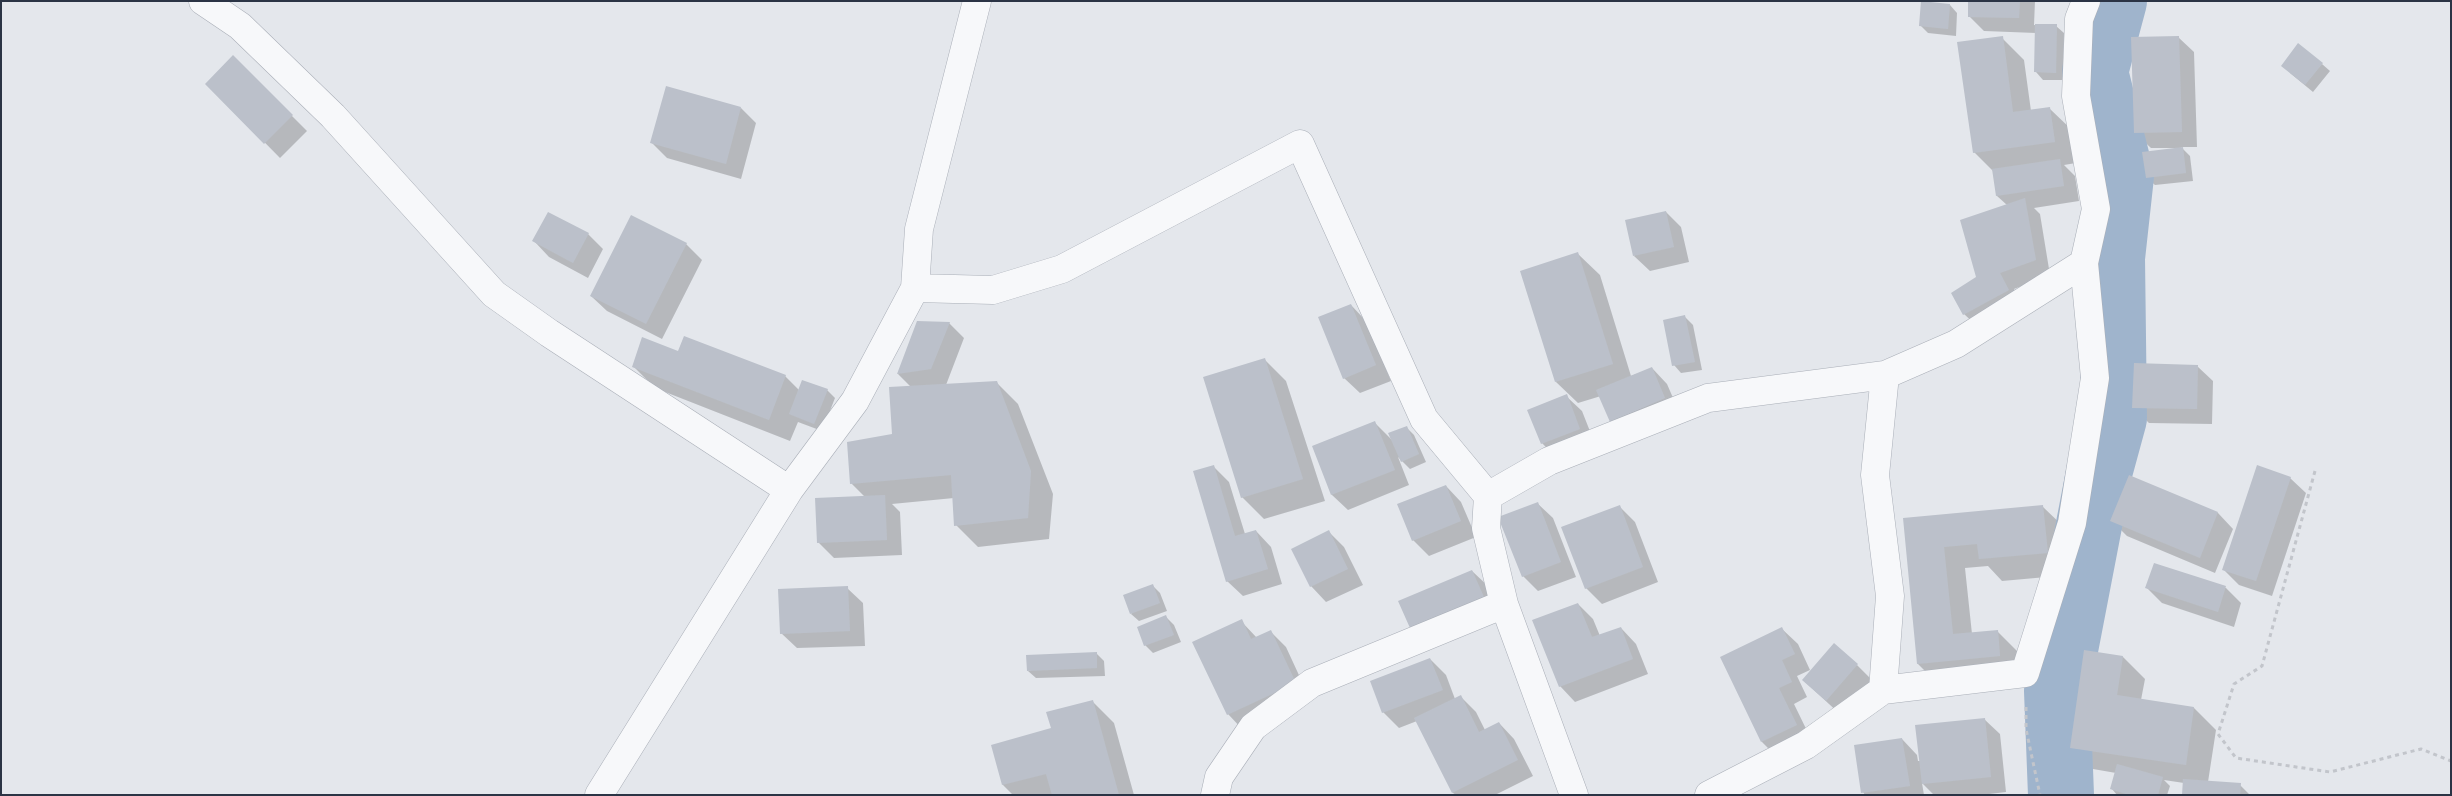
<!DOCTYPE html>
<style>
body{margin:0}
#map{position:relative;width:2452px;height:796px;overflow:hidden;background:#e4e7ec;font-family:"Sofia Sans Condensed",sans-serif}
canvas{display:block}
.frame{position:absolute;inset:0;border:2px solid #2b3445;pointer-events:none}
</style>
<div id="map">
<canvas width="2452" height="796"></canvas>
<div class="frame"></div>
</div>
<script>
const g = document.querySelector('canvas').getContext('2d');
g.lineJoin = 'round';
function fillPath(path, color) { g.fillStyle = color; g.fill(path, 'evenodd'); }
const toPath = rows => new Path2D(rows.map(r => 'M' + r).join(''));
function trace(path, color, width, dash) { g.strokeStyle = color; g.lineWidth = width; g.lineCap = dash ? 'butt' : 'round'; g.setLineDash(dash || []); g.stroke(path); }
const shadow = toPath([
 [1970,1,2035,1,2034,25,2056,26,2064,33,2063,80,2043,80,2036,72,2036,33,1984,31,1969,16],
 [1950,5,1957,13,1956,36,1928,33,1920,25],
 [2178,37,2194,52,2197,147,2181,147,2190,156,2193,181,2155,185,2147,178,2175,148,2151,148,2135,133],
 [2002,38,2024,60,2031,111,2050,109,2072,130,2076,163,2064,165,2075,176,2079,201,2034,208,2040,214,2050,275,2014,289,2024,306,1980,329,1964,314,2007,205,1997,196,1994,172,1974,152],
 [233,57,307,131,280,158,207,84],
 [2322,64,2330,71,2313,92,2290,73],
 [741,108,756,123,741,179,667,158,651,142],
 [1666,212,1681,227,1689,262,1650,271,1634,256],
 [631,217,686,244,702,260,662,339,607,311,591,296],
 [588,234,603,249,588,278,549,257,534,241],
 [1578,254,1600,275,1631,376,1652,368,1667,384,1680,414,1626,436,1611,421,1601,396,1578,403,1556,382],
 [1351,305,1366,321,1391,381,1360,393,1344,378],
 [1685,317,1693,325,1702,370,1681,373,1674,365],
 [918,322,949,323,964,338,946,385,996,382,1018,404,1053,494,1049,539,978,547,956,525,954,498,892,504,900,512,902,555,834,558,818,542,865,497,851,483,893,435,911,387,898,374],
 [678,353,785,376,799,390,827,390,835,398,822,431,798,422,790,441,655,388,633,366],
 [1264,359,1286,381,1325,501,1264,519,1242,497],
 [2197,366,2213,381,2212,424,2149,423,2134,408],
 [1566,396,1582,411,1595,444,1557,459,1542,443],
 [1375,423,1393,441,1406,427,1414,435,1426,462,1410,469,1398,457,1409,485,1348,510,1332,495,1313,447],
 [1214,467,1229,482,1245,534,1256,531,1271,547,1282,584,1243,596,1227,581],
 [2130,477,2218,513,2233,529,2215,573,2127,536,2112,521],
 [2290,478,2306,493,2272,596,2239,585,2224,570],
 [1446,486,1461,502,1476,537,1429,556,1413,540],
 [1537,503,1553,518,1576,577,1538,591,1523,576],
 [1620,507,1635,522,1658,582,1602,604,1586,588],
 [2043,507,2065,528,2069,575,2002,581,1988,566,1965,568,1972,634,1998,632,2019,653,2022,678,1940,686,1918,664,1905,520],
 [1329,532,1344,547,1363,585,1326,602,1311,586],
 [2155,564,2226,588,2241,603,2234,627,2162,603,2147,588],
 [1472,571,1488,586,1499,612,1411,627],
 [1152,585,1160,593,1167,611,1139,621,1131,614],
 [847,588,863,603,865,646,797,648,781,633],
 [1578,604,1593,619,1600,636,1621,628,1636,644,1648,674,1575,702,1560,686],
 [1166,617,1174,625,1181,642,1153,653,1145,645],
 [1241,621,1257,638,1271,632,1286,647,1310,699,1243,730,1228,714],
 [1782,629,1798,644,1810,670,1797,676,1807,697,1794,704,1812,741,1777,757,1762,742,1722,658],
 [2085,652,2123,657,2145,679,2141,700,2194,708,2216,730,2208,782,2240,785,2250,795,2183,795,2184,783,2164,780,2170,786,2167,795,2117,795,2112,789,2116,773,2093,769,2071,747],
 [1096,653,1104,661,1105,676,1036,678,1028,671],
 [1430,659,1446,675,1455,699,1460,696,1476,712,1485,730,1499,723,1514,739,1533,776,1495,795,1456,795,1453,793,1417,721,1399,728,1383,712],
 [1857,665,1872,680,1842,716,1803,680],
 [1092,701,1114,723,1134,795,1013,795,1003,785,992,746,1052,729],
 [1984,719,2000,734,2006,792,1981,795,1934,795,1922,783,1924,795,1865,795,1863,792,1902,739,1917,755,1918,761,1921,761]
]);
const river = toPath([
 [2061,795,2057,691,2099,473,2114,418,2112,258,2121,176,2095,72,2114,1]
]);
const building = toPath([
 [1921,1,1950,4,1948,29,1919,26],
 [1968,1,2020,1,2019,18,1968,17],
 [2035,24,2057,24,2056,73,2034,72],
 [2003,36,2013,112,2050,107,2055,142,1973,153,1957,42],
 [2179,36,2182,132,2134,133,2131,37],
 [2298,43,2323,63,2305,85,2281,66],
 [233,55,293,115,264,144,205,84],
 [666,86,741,107,726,164,650,143],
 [2183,147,2186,173,2146,178,2142,152],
 [2060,159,2064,186,1996,196,1992,169],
 [2025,198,2036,260,2000,273,2009,290,1963,315,1951,293,1976,277,1960,220],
 [1666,211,1674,247,1633,256,1625,220],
 [548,212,589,233,573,263,532,241],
 [631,215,687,243,646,324,590,296],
 [1578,252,1613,364,1555,382,1520,271],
 [1351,304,1376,365,1343,379,1318,317],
 [1685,315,1695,362,1672,366,1663,320],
 [917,321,950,322,931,369,897,374],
 [684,336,786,375,769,420,632,367,642,337,678,351],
 [1265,358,1303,479,1241,498,1203,377],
 [2134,363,2198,365,2197,409,2132,408],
 [1652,367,1665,398,1610,422,1596,390],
 [802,380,828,389,814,424,789,414],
 [997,381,1031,471,1028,518,954,526,951,475,850,484,847,442,892,434,889,387],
 [1567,394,1580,429,1541,444,1527,410],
 [1375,421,1395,470,1331,495,1312,446],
 [1407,426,1419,454,1401,462,1388,433],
 [1214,465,1235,536,1256,530,1268,569,1226,582,1193,471],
 [2257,465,2291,477,2256,581,2222,570],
 [2129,475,2218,512,2200,558,2110,521],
 [1446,485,1461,521,1412,541,1397,504],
 [885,495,887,540,817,543,815,498],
 [1538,502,1561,562,1522,577,1498,517],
 [1620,505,1643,567,1585,589,1561,527],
 [2043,505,2048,553,1979,559,1977,544,1944,547,1953,634,1998,630,2000,656,1917,664,1903,518],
 [1329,530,1348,569,1310,587,1291,549],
 [2154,563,2226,586,2218,612,2145,588],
 [1472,570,1484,597,1410,628,1398,601],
 [1153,584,1160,603,1130,614,1123,595],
 [848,586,850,631,780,634,778,589],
 [1578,603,1592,637,1621,627,1633,659,1559,687,1532,620],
 [1166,615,1174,635,1144,646,1137,627],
 [1242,619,1251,639,1271,630,1296,683,1227,715,1192,642],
 [1782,627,1795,654,1782,660,1792,682,1779,688,1797,725,1761,742,1720,657],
 [1834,643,1858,664,1826,701,1802,680],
 [2084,650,2123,656,2117,695,2194,707,2186,765,2070,748],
 [1097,652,1097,668,1027,671,1026,655],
 [1430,658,1443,690,1382,713,1370,681],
 [1461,695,1479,732,1499,722,1518,760,1452,793,1414,718],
 [1093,700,1119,795,1052,795,1046,774,1002,785,991,745,1051,728,1046,712],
 [1985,718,1991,777,1922,784,1915,725],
 [1902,738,1910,786,1861,793,1854,745],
 [2117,764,2163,777,2158,795,2129,795,2110,789],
 [2183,779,2241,783,2240,795,2182,795]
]);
const path = toPath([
 [2315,471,2262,666,2234,684,2218,734,2236,758,2330,772,2421,749,2451,761],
 [2026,707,2026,729,2040,795]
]);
const minor = toPath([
 [203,1,240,26,333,116,494,294,549,333,789,490,599,795],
 [915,288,919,229,977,1],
 [789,490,855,401,915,288,993,290,1062,269,1300,144,1424,419,1488,496,1486,528,1504,604,1312,683,1253,727,1219,777,1215,795],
 [1488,496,1549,461,1708,398,1885,375],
 [1504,604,1574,795],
 [1883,690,2025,673,2072,523,2095,378,2084,263],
 [1709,795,1806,745,1883,690,1890,596,1875,475,1885,375,1956,344,2084,263,2096,209,2076,96,2079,19,2086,1]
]);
fillPath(shadow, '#0003');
trace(river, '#9fb4cc', 66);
fillPath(building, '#bbc0ca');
trace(minor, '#a9aeb7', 29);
trace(path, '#c2c5cb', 3, [4, 4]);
trace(minor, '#f7f8fa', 28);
</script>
